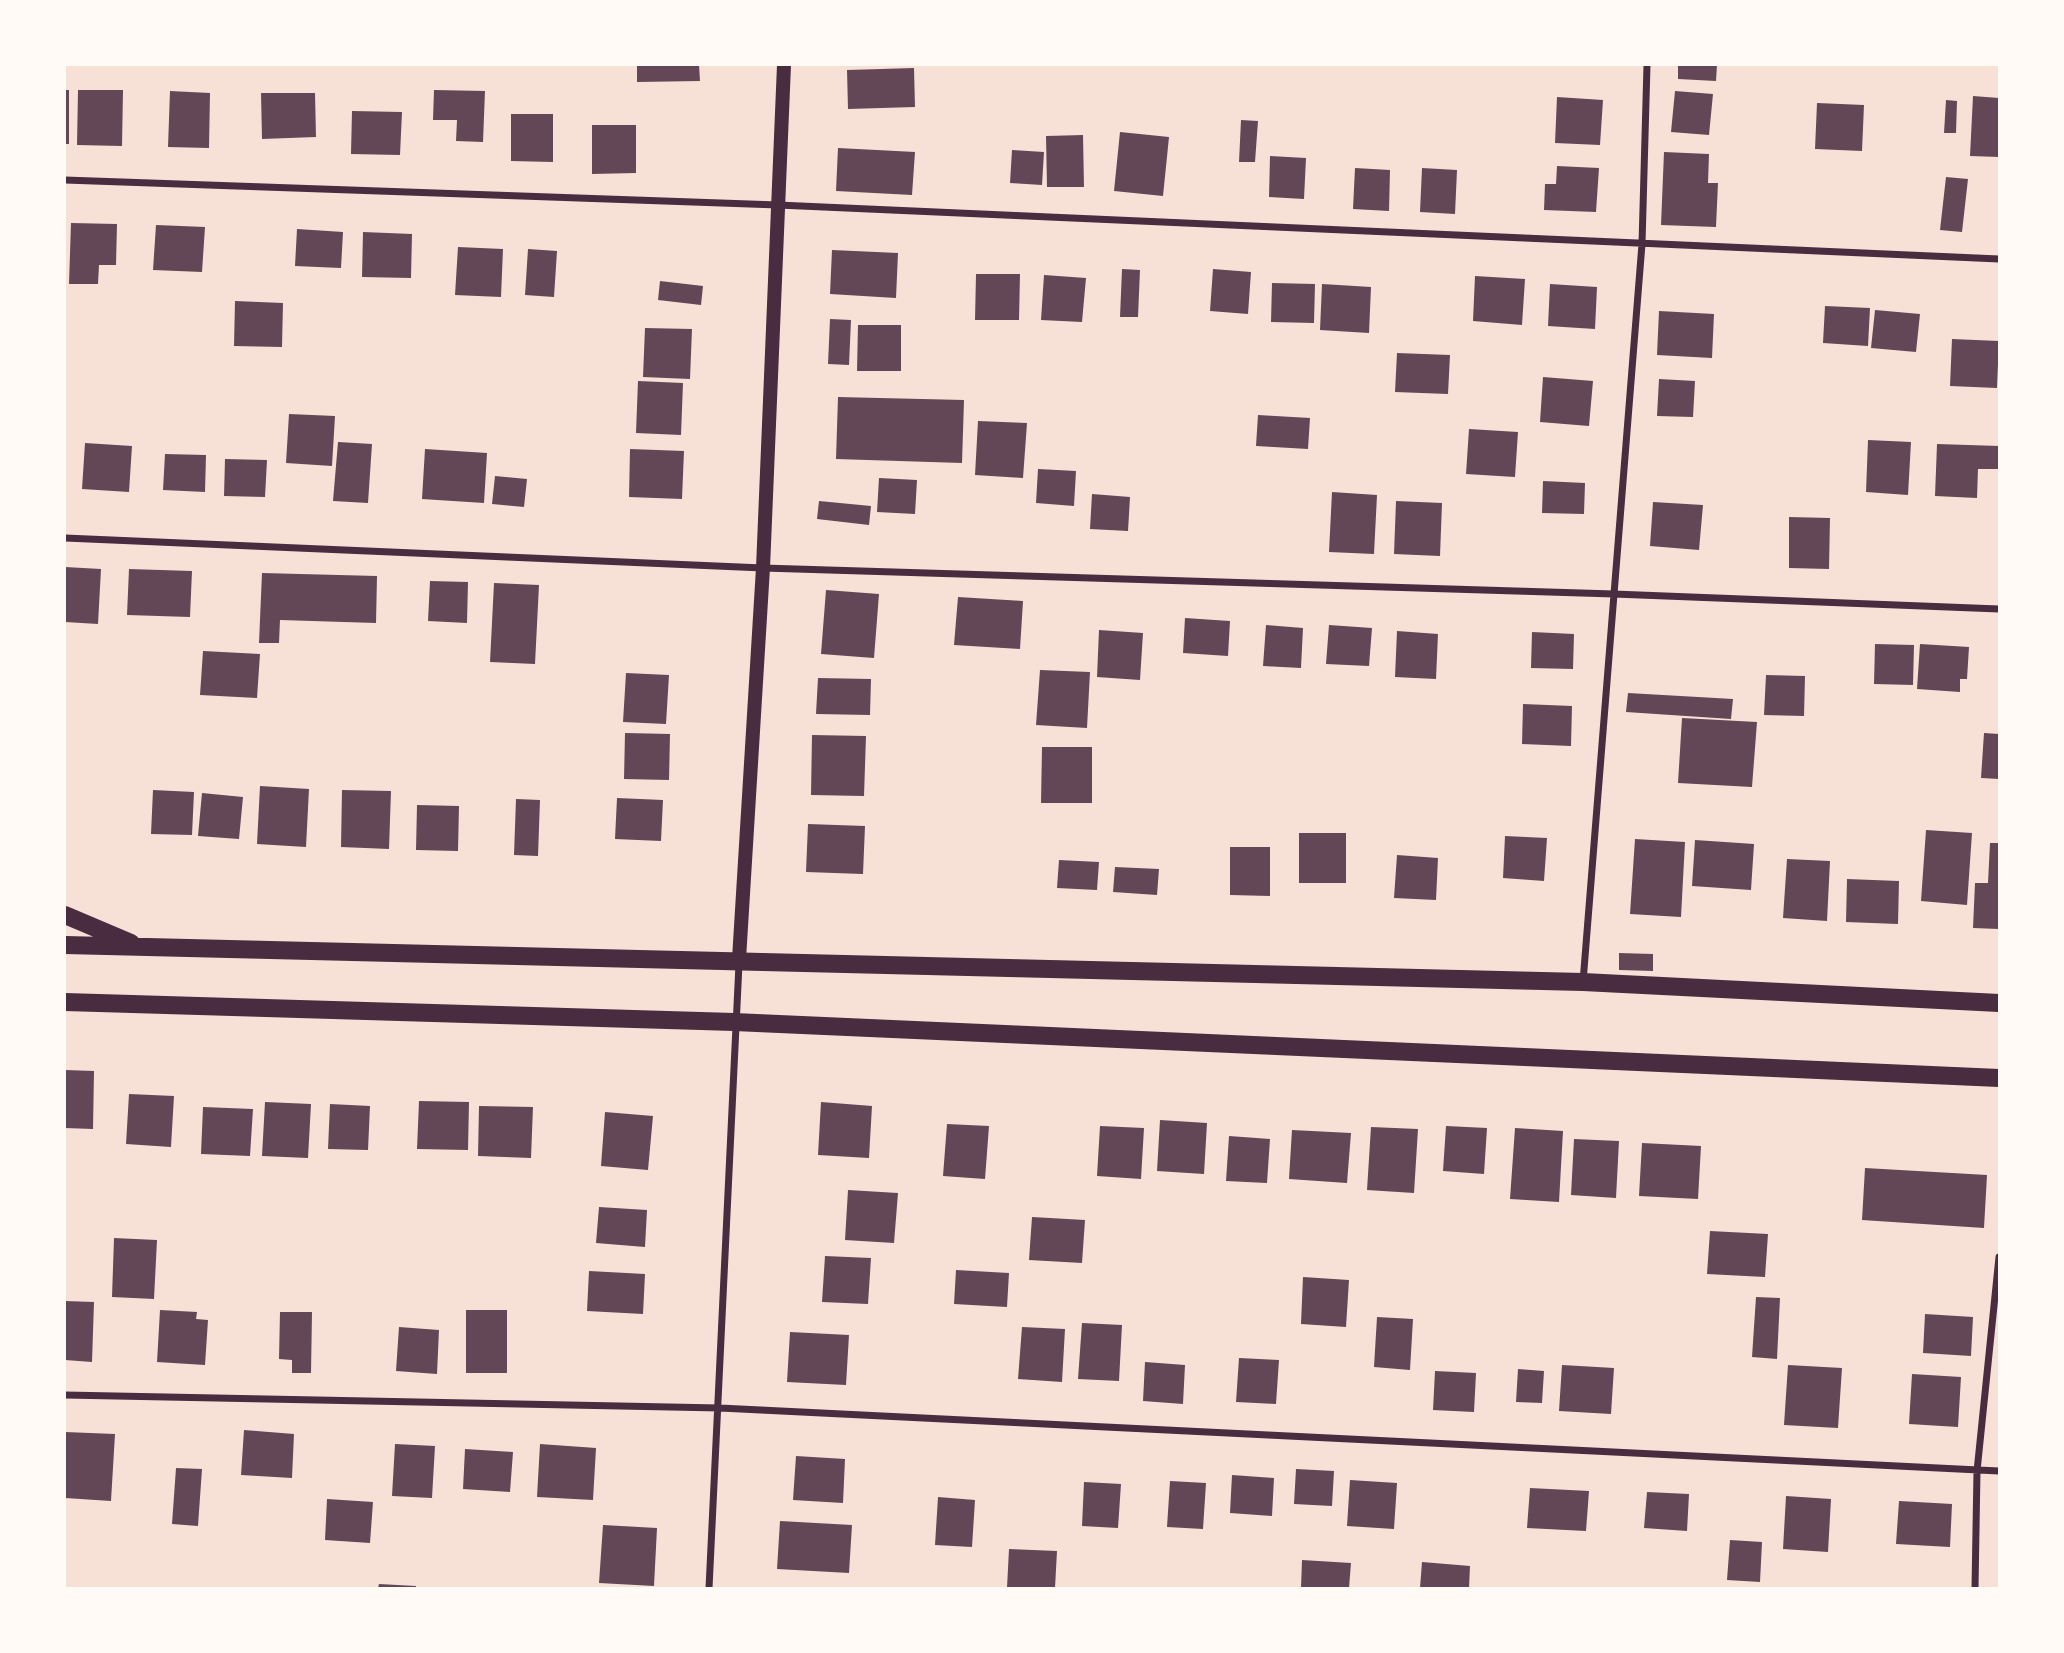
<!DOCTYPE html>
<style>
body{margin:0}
#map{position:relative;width:2064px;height:1653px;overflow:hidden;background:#f7e1d7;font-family:Roboto,sans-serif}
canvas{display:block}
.frame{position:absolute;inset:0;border:66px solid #fffaf5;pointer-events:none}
</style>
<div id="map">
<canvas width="2064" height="1653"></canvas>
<div class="frame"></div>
</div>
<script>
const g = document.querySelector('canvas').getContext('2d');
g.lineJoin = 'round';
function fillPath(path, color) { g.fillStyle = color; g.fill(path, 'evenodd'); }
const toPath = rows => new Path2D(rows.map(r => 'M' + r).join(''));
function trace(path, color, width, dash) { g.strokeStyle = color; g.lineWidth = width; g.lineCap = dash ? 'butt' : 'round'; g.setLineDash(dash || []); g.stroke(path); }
const building = toPath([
 [637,65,699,65,700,81,637,82],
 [1678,65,1717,65,1716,81,1678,79],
 [914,68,915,107,848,109,847,70],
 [65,90,69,90,69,144,65,144],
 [78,90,123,90,122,146,77,145],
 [434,90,485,91,483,142,456,141,457,120,433,120],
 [170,91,210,93,209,148,168,147],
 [1675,91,1713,94,1709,135,1671,132],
 [261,93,315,93,316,137,262,139],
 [1973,96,1999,98,1999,157,1970,156],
 [1557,97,1603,100,1600,145,1555,143],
 [1946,100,1957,101,1956,133,1944,133],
 [1817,103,1864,105,1862,151,1815,149],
 [352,111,402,112,400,155,351,154],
 [511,114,553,114,553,162,511,161],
 [1241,120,1258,121,1255,162,1239,162],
 [592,125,636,125,636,173,592,174],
 [1120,132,1169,137,1163,196,1114,191],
 [1083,135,1084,187,1047,187,1046,136],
 [838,148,915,152,912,195,836,191],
 [1012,150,1044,152,1042,185,1010,183],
 [1664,152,1709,154,1708,183,1718,183,1716,227,1661,225],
 [1270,156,1306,158,1304,199,1269,197],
 [1557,166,1599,168,1596,212,1544,210,1545,184,1556,184],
 [1355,168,1390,170,1389,211,1353,209],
 [1422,168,1457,170,1455,214,1420,212],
 [1946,177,1968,179,1962,232,1940,230],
 [71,223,117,224,116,265,99,265,98,284,69,284],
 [156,225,205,227,202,272,153,270],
 [297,229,343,232,341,268,295,266],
 [363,232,412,234,411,278,362,277],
 [458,247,503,249,501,297,455,295],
 [528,249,557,251,554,297,525,295],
 [832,250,898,253,896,298,830,294],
 [1122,269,1140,270,1138,317,1120,317],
 [1213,269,1251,272,1248,314,1210,311],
 [976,274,1020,274,1019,320,975,320],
 [1044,275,1086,278,1082,322,1041,320],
 [1475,276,1525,279,1522,325,1473,321],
 [660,281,703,286,701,305,658,300],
 [1272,283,1315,284,1314,323,1271,322],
 [1322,284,1371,287,1369,333,1320,330],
 [1550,284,1597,287,1595,329,1548,326],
 [235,301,283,303,282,347,234,346],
 [1825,306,1870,308,1868,346,1823,343],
 [1875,310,1920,314,1916,352,1871,348],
 [1659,311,1714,314,1712,358,1657,355],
 [830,319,851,320,849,365,828,364],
 [858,325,901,325,901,371,857,371],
 [645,328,692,329,690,379,643,377],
 [1952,339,1999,341,1997,388,1950,386],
 [1397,353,1450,355,1448,394,1395,392],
 [1543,377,1593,381,1589,426,1540,422],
 [1659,379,1695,381,1693,417,1657,416],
 [638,381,683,383,681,435,636,433],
 [838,397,964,400,962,463,836,459],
 [289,414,335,416,332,466,286,463],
 [1258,415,1310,418,1308,449,1256,446],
 [978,421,1027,423,1023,478,975,475],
 [1469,429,1518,432,1515,477,1466,474],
 [1868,440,1911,442,1908,495,1866,492],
 [338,442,372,444,368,503,333,501],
 [85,443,132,446,129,492,82,489],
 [1937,444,1999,446,1998,469,1978,469,1977,498,1935,496],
 [425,449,487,453,484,503,422,499],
 [630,449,684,451,682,499,629,497],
 [165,454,206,455,205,492,163,490],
 [225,459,267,460,265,497,224,496],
 [1038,469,1076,471,1074,506,1036,503],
 [495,476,527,479,524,507,492,504],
 [879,478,917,480,915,514,877,512],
 [1543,481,1585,483,1584,514,1542,513],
 [1332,492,1377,495,1374,554,1329,552],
 [1092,494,1130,497,1128,531,1090,529],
 [819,501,871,506,869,525,817,519],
 [1396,501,1442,503,1440,556,1394,554],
 [1653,502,1703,505,1699,550,1650,546],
 [1789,517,1830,518,1829,569,1789,568],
 [65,567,101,569,98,624,65,622],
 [129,569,192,571,190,617,127,615],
 [262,573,377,576,376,623,280,620,279,643,259,643],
 [430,581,468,582,467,623,428,621],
 [494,583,539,585,535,664,490,662],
 [826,590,879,594,874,658,821,654],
 [958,597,1023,601,1020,649,954,645],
 [1185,618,1230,621,1228,656,1183,653],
 [1266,625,1303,628,1301,668,1263,666],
 [1329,625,1372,628,1369,666,1326,664],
 [1099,630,1143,633,1140,680,1097,677],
 [1397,631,1438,634,1436,679,1395,677],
 [1532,632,1574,634,1573,669,1531,668],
 [1875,644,1914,645,1913,685,1874,684],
 [1920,644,1969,647,1967,679,1960,679,1960,692,1917,689],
 [203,651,260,654,257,698,200,695],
 [1040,670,1090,672,1087,728,1036,725],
 [626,673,669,675,666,724,623,722],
 [1766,675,1805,676,1804,716,1764,715],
 [818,678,871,679,870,715,816,714],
 [1628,693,1733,699,1731,719,1626,712],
 [1523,704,1572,706,1571,746,1522,744],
 [1682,718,1757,722,1752,787,1678,783],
 [625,733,670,734,669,780,624,779],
 [1984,733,1999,734,1999,779,1981,778],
 [812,735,866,736,864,796,811,795],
 [1042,747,1092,747,1092,803,1041,803],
 [260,786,309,789,306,847,257,844],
 [153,790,194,792,192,835,151,834],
 [342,790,391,791,389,849,341,847],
 [202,793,243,797,239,839,198,836],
 [617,798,663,800,661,841,615,839],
 [516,799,540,800,538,856,514,855],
 [417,805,459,806,458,851,416,850],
 [808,824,865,826,863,874,806,872],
 [1926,830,1972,833,1967,905,1921,901],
 [1299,833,1346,833,1346,883,1299,883],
 [1505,836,1547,838,1544,881,1503,878],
 [1635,839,1685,842,1681,917,1630,914],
 [1695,840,1754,844,1751,890,1692,886],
 [1990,843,1999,843,1999,929,1973,928,1975,883,1988,883],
 [1230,847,1270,847,1270,896,1230,895],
 [1397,855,1438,858,1436,900,1394,898],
 [1787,859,1830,861,1827,921,1783,918],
 [1059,860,1099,862,1097,890,1057,888],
 [1115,867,1159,869,1157,895,1113,892],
 [1847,879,1899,881,1898,924,1846,922],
 [1619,953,1653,954,1653,971,1619,970],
 [65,1070,94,1071,93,1129,65,1128],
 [129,1094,174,1096,171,1147,126,1144],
 [419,1101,469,1102,468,1150,417,1149],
 [265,1102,311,1104,308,1158,262,1156],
 [821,1102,872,1106,869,1158,818,1155],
 [330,1104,370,1106,368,1150,328,1149],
 [479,1106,533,1107,531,1158,478,1156],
 [203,1107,253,1109,250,1156,201,1154],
 [605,1112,653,1116,648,1170,601,1166],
 [1160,1120,1207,1123,1204,1174,1157,1171],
 [947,1124,989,1126,985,1179,943,1176],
 [1100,1126,1144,1128,1141,1179,1097,1176],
 [1446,1126,1487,1128,1484,1174,1443,1171],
 [1371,1127,1418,1129,1414,1193,1367,1190],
 [1515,1128,1563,1131,1559,1202,1510,1199],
 [1292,1130,1351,1133,1347,1183,1289,1179],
 [1229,1136,1270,1139,1267,1183,1226,1181],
 [1574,1139,1619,1141,1616,1198,1571,1195],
 [1642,1143,1701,1146,1698,1199,1639,1196],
 [1865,1168,1987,1175,1984,1228,1862,1220],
 [848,1190,898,1193,894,1243,845,1240],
 [599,1207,647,1210,645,1247,596,1243],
 [1032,1217,1085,1220,1082,1263,1029,1260],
 [1710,1231,1768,1234,1765,1277,1707,1274],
 [114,1238,157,1240,154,1299,112,1297],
 [825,1256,871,1258,868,1304,822,1302],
 [956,1270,1009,1273,1007,1307,954,1304],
 [589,1271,645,1274,643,1314,587,1311],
 [1303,1277,1349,1280,1346,1327,1301,1324],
 [1756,1297,1780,1298,1777,1359,1752,1357],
 [65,1301,94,1302,92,1362,65,1360],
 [160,1310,197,1312,196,1319,208,1320,205,1365,157,1362],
 [466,1310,507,1310,507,1373,466,1373],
 [280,1312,312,1312,311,1373,292,1373,292,1360,279,1359],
 [1925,1314,1973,1317,1971,1356,1923,1353],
 [1377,1317,1413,1319,1410,1370,1374,1367],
 [1082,1323,1122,1325,1119,1381,1078,1379],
 [399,1327,439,1330,437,1374,396,1371],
 [1022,1327,1065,1329,1062,1382,1018,1379],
 [790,1332,849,1335,846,1385,787,1382],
 [1239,1358,1279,1360,1276,1404,1236,1402],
 [1145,1362,1185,1365,1183,1404,1143,1401],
 [1562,1365,1614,1368,1611,1414,1559,1411],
 [1788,1365,1842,1368,1838,1428,1784,1425],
 [1518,1369,1544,1371,1542,1403,1516,1402],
 [1435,1371,1476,1373,1474,1412,1433,1410],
 [1912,1374,1961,1377,1958,1427,1909,1424],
 [244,1430,294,1434,292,1478,241,1475],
 [65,1432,115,1434,111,1501,65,1498],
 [395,1444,435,1446,432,1498,392,1496],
 [540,1444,596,1448,593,1500,537,1497],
 [465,1449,513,1452,510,1492,463,1489],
 [796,1456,845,1459,843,1503,793,1500],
 [176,1468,202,1469,198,1526,172,1524],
 [1296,1469,1334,1471,1332,1506,1294,1504],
 [1232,1475,1274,1478,1272,1516,1230,1513],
 [1350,1480,1397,1483,1394,1529,1347,1526],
 [1170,1481,1206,1483,1203,1529,1167,1527],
 [1084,1482,1121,1484,1118,1528,1082,1526],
 [1530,1488,1589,1491,1586,1531,1527,1528],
 [1647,1492,1689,1494,1687,1531,1644,1528],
 [1786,1496,1831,1499,1828,1552,1783,1549],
 [938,1497,975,1500,972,1547,935,1545],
 [327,1499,373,1502,370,1543,325,1540],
 [1899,1501,1952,1504,1950,1547,1896,1544],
 [780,1521,852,1525,849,1573,777,1569],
 [603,1525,657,1528,654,1586,599,1583],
 [1730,1540,1762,1542,1760,1582,1727,1580],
 [1009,1549,1057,1551,1055,1588,1007,1588],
 [1302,1560,1351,1563,1349,1588,1301,1588],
 [1422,1562,1470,1566,1469,1588,1420,1588],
 [379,1584,416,1586,416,1588,378,1588]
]);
const minor = toPath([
 [65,180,778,205,1999,259],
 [65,538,763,568,1614,594,1999,609],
 [1583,982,1642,244,1647,65],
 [65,1395,720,1408,1999,1471],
 [709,1588,739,964],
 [1975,1588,1977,1471,1999,1257]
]);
const secondary = toPath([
 [739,959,763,568,784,65]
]);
const primary = toPath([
 [65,915,131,943],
 [65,945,1583,982,1999,1003],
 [65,1002,734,1022,1999,1078]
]);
fillPath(building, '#644757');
trace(minor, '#4a2c40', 7);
trace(secondary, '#4a2c40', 14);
trace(primary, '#4a2c40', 18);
</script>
